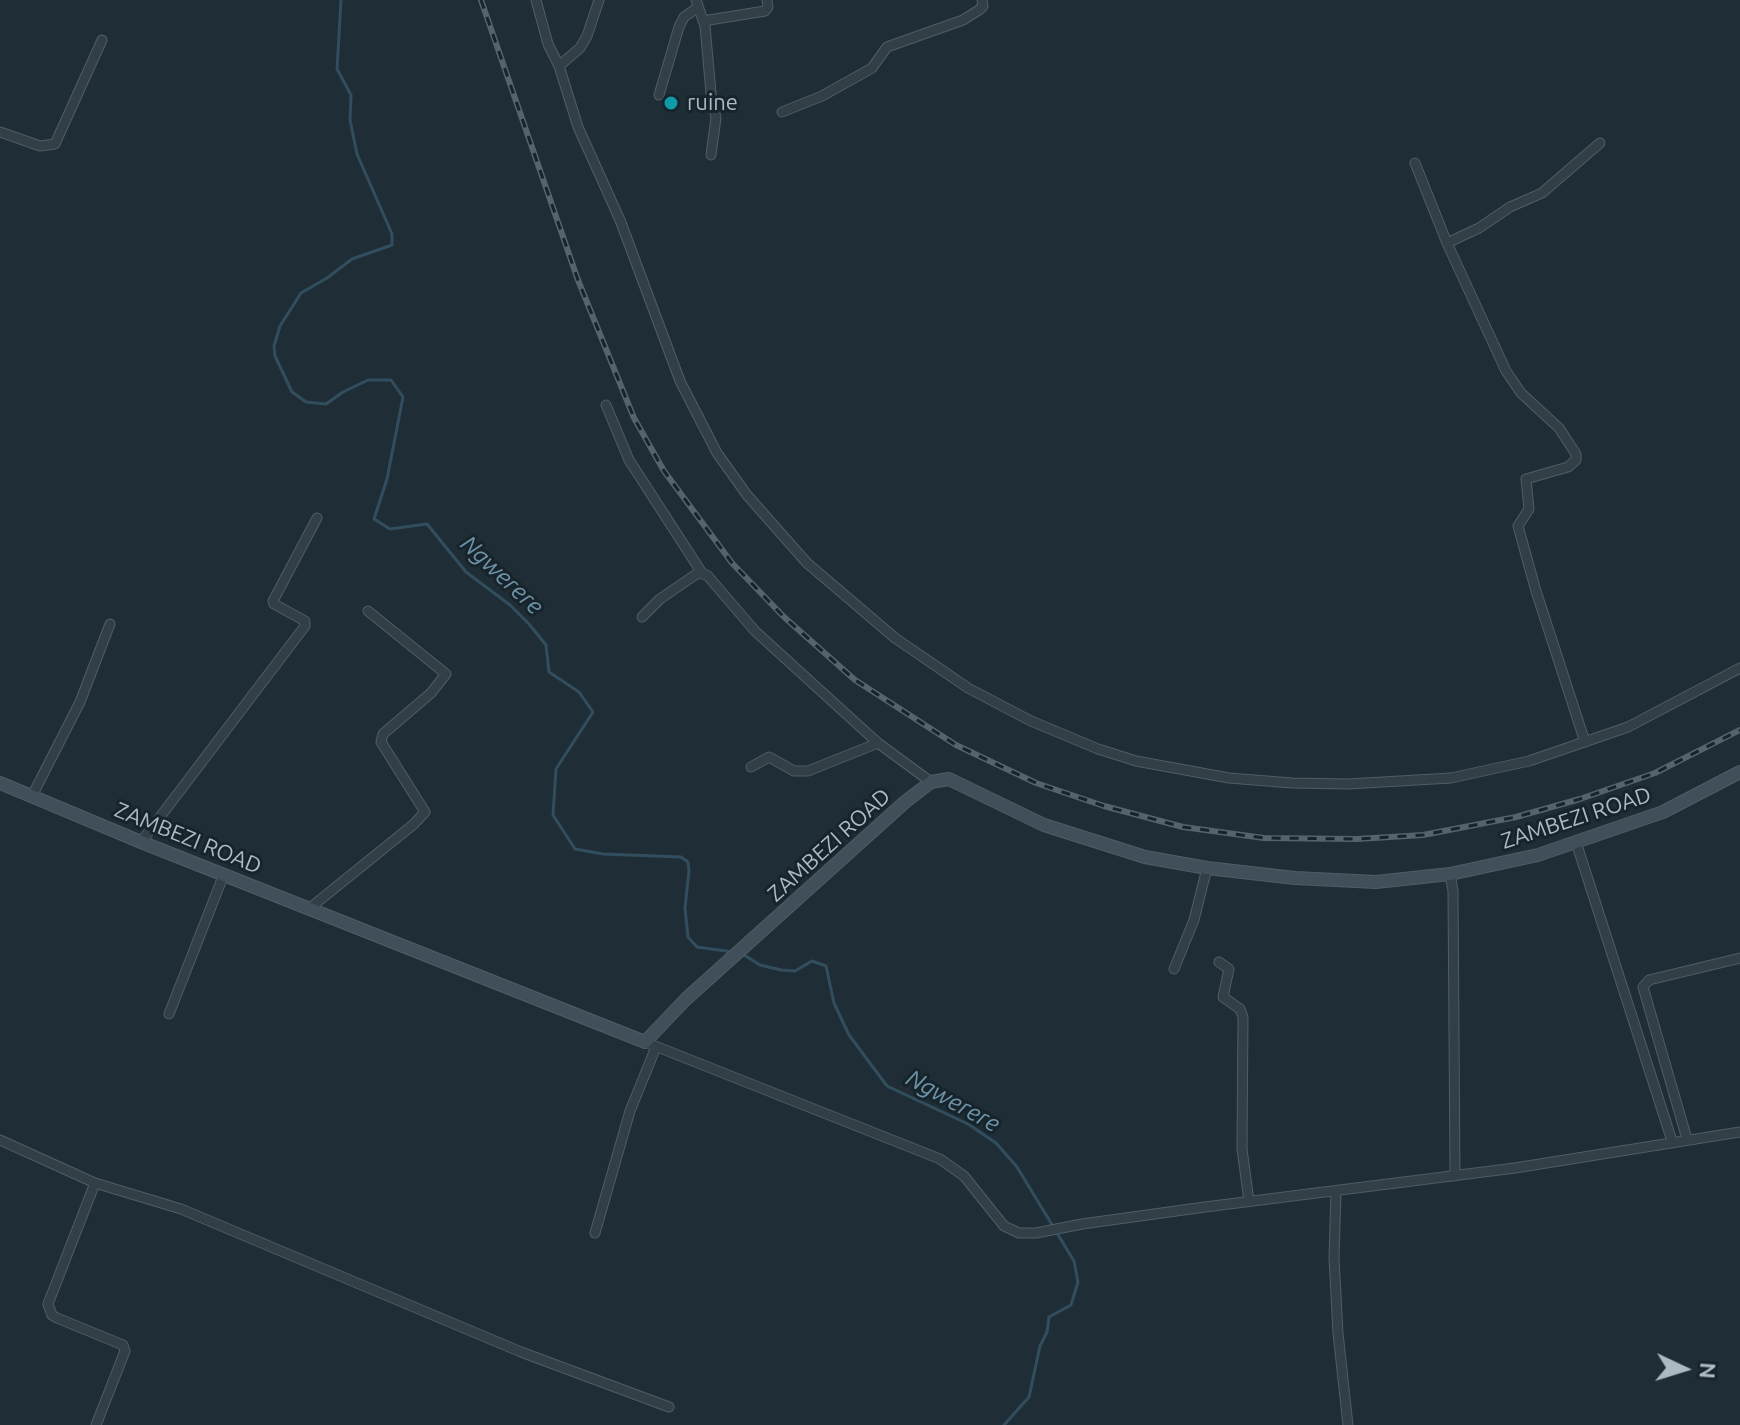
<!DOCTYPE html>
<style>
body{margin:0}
#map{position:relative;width:1740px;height:1425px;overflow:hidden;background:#1f2e36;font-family:Ubuntu,sans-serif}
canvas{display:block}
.north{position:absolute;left:1644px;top:1329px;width:80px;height:80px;-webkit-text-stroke:6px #18242b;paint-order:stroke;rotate:94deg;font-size:22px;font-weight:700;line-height:32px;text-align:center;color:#acbac4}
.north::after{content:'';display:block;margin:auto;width:28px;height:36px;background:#acbac4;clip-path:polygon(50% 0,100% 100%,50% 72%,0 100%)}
</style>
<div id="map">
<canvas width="1740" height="1425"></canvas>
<div class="north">N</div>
</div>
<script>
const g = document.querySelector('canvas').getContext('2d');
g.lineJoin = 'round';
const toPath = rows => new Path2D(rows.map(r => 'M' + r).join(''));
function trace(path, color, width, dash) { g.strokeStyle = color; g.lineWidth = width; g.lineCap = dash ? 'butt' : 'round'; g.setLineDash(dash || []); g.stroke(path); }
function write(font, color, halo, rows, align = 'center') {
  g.font = font + ' Ubuntu,sans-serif'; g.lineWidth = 6; g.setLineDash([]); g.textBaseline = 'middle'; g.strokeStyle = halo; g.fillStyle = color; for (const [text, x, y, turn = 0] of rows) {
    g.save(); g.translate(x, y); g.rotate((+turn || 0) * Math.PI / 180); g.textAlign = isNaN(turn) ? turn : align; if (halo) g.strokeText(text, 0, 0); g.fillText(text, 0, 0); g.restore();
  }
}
const stream = toPath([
 [341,0,337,69,351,95,350,120,357,154,392,234,392,245,352,259,327,278,301,293,280,326,274,346,275,356,292,392,306,402,326,404,343,392,368,380,391,380,403,397,387,479,374,519,390,529,427,524,466,572,510,605,529,624,546,645,549,672,579,692,593,712,556,769,553,815,575,849,603,854,681,857,688,862,689,871,685,908,688,937,697,947,733,952],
 [741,953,760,965,781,970,795,971,812,961,826,966,834,1003,849,1035,887,1086,968,1124,996,1143,1017,1167,1074,1261,1078,1282,1071,1305,1049,1317,1047,1332,1040,1346,1029,1397,1004,1425]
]);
const minor = toPath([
 [536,0,548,44,559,66,578,127,620,220,680,381,717,453,747,495,807,563,895,638,968,688,1031,721,1098,749,1136,761,1229,778,1292,783,1348,784,1451,778,1529,761,1628,727,1740,668],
 [696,0,705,26,711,93,716,118,711,155],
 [703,21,765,11,768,7,767,0],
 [559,66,580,48,587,36,599,0],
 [659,95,679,27,684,17,697,8],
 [782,112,822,96,872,68,887,47,963,20,979,10,983,6,982,0],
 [0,132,40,146,55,144,102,40],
 [1415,163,1447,243,1506,371,1521,393,1559,428,1576,454,1576,460,1568,467,1526,479,1529,509,1518,526,1536,591,1585,742],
 [1447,243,1479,228,1510,207,1542,193,1600,143],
 [606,405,629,460,702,573],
 [642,617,660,599,698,573,707,575,755,631,789,662,878,743,931,782],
 [751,767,769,757,794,771,808,771,878,743],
 [32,796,80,702,110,624],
 [141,842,305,626,305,621,274,604,273,601,317,518],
 [1576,842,1672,1141],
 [1450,874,1453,891,1455,1176],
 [310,908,414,824,425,812,381,742,383,734,431,693,446,674,368,611],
 [1219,962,1229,969,1223,997,1240,1009,1243,1017,1242,1149,1249,1201],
 [1174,969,1194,920,1207,868],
 [169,1014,224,874],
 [645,1042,940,1159,964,1176,1004,1226,1019,1233,1036,1233,1082,1224,1205,1207,1515,1168,1740,1132],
 [1687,1139,1643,987,1649,980,1740,958],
 [0,1140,95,1183,181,1209,521,1352,669,1407],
 [95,1183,48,1304,52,1315,57,1318,123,1345,125,1351,96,1425],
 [1336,1191,1334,1258,1338,1333,1348,1425],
 [595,1233,630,1111,656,1047]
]);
const secondary = toPath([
 [0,783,141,842,645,1042,686,999,905,802,931,782,949,779,1044,825,1145,857,1207,868,1295,878,1376,882,1450,874,1538,855,1663,812,1740,772]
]);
const rail = toPath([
 [481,0,578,280,634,418,664,471,732,563,784,617,855,680,956,745,1036,783,1104,806,1183,827,1264,838,1357,839,1423,835,1516,817,1580,799,1655,773,1740,730]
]);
const markers = [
 [671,103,8,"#0f9aa8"]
];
const poiNames = [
 ["ruine",687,103]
];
const streetNames = [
 ["ZAMBEZI ROAD",1576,818,-18],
 ["ZAMBEZI ROAD",188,838,22],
 ["ZAMBEZI ROAD",829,845,-42]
];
const waterNames = [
 ["Ngwerere",502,575,43],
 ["Ngwerere",953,1101,29]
];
trace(stream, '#324e5e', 3);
trace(minor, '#505d65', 11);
trace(secondary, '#505d65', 14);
trace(minor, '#323f46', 9);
trace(secondary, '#404f59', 12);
trace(rail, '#54646e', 6);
trace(rail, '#18242b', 3, [9]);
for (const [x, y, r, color] of markers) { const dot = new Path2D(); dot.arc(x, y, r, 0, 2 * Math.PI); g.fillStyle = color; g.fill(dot); trace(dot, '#18242b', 3); }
write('22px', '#acbac4', '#18242b', poiNames, 'left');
write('22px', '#acbac4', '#18242b', streetNames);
write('italic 24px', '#6d93a8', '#18242b', waterNames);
</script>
